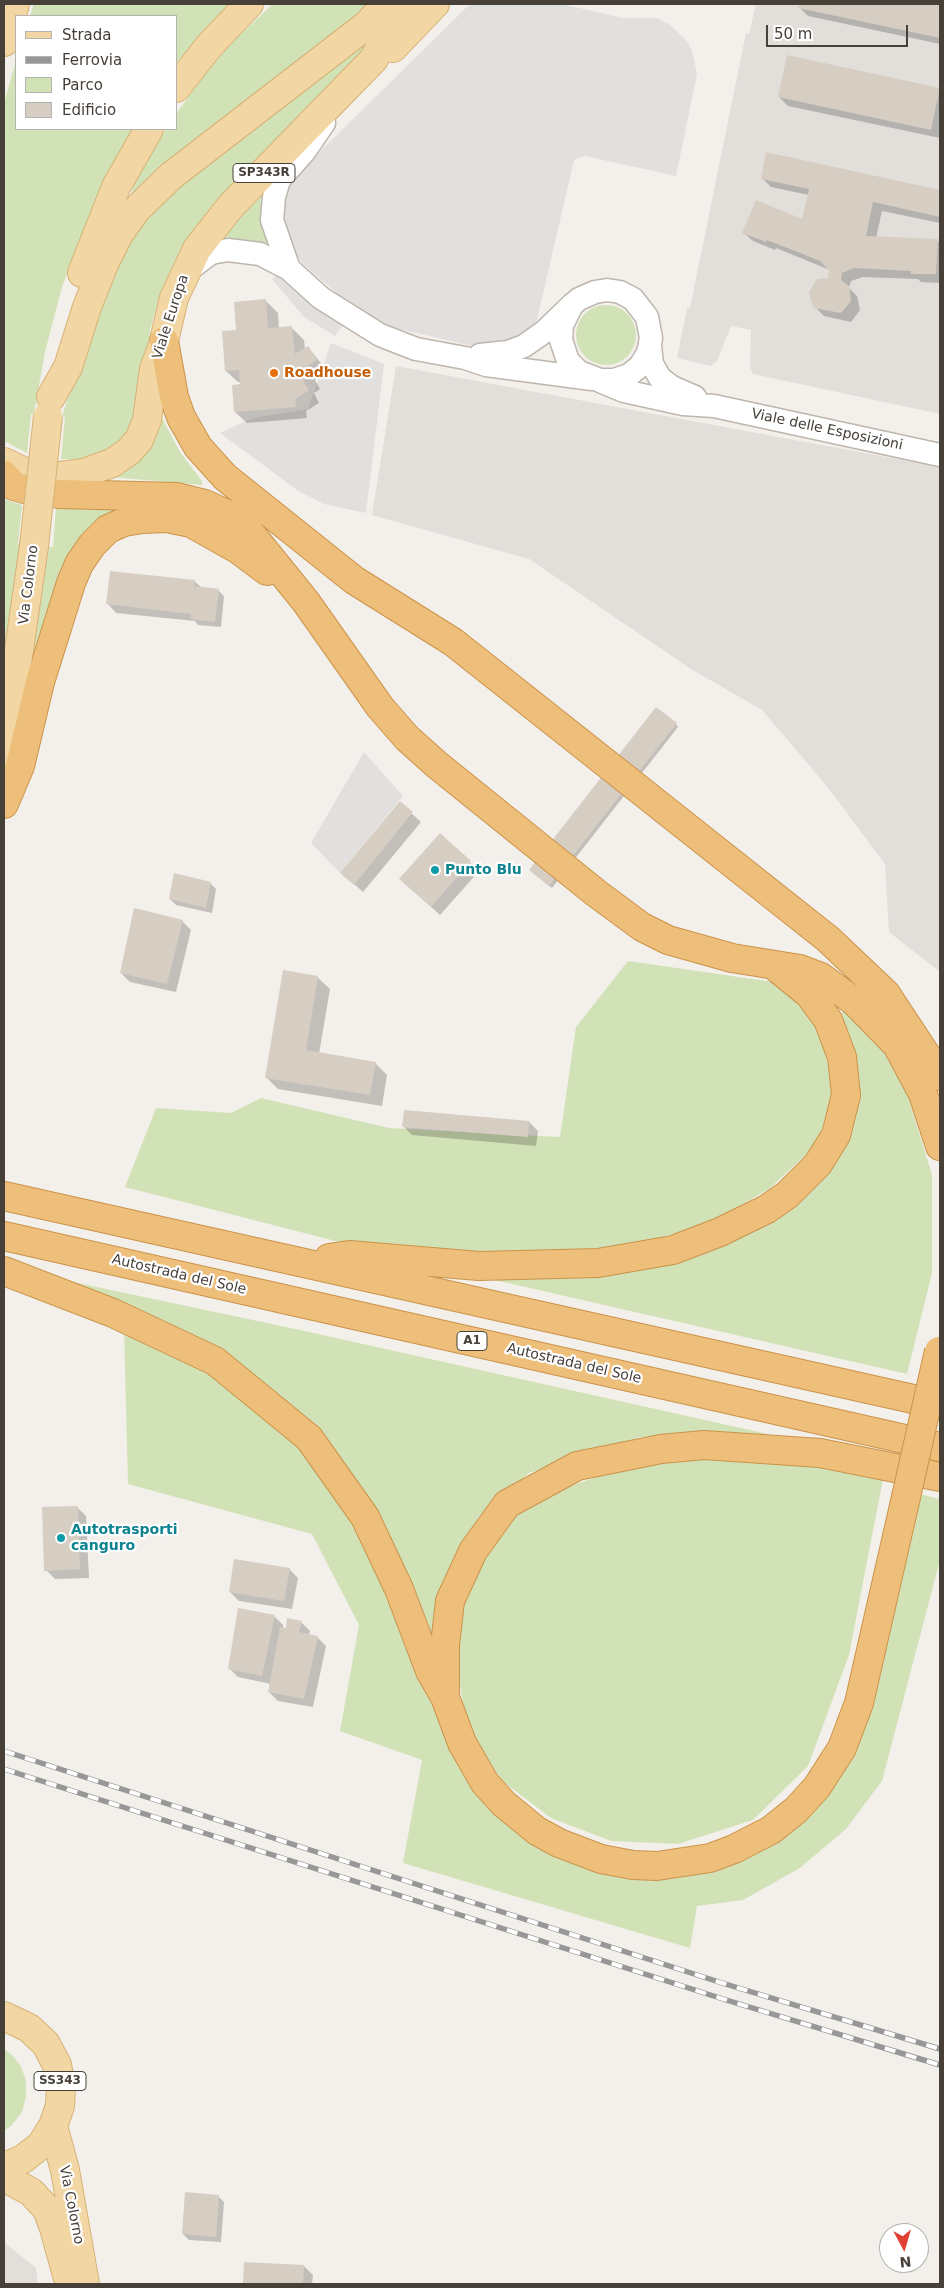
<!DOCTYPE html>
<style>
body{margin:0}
#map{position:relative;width:944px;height:2288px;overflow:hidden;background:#f3efea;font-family:"DejaVu Sans",sans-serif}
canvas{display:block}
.frame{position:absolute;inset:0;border:5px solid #464039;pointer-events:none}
.legend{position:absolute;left:15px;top:15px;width:162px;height:115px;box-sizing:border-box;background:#fff;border:1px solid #b5b3b0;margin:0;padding:6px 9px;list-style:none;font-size:15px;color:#464039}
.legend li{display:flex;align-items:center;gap:10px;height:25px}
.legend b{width:25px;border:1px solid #b5b3b0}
.north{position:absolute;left:879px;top:2223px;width:50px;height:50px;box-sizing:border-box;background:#fff;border:1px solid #b5b3b0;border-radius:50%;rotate:174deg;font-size:14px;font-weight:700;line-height:20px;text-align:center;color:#464039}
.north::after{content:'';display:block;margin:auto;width:18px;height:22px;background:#e04133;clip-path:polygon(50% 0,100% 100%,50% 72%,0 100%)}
.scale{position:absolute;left:766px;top:25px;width:142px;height:22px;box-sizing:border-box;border:2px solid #464039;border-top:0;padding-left:6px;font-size:15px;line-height:18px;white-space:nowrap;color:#464039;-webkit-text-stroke:4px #fff;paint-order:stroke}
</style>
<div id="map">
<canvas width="944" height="2288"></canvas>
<div class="frame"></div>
<ul class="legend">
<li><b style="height:6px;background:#f2d6a3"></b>Strada</li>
<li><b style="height:6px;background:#979797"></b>Ferrovia</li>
<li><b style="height:14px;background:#d2e2b7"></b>Parco</li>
<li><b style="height:14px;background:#d6cdc3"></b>Edificio</li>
</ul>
<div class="north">N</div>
<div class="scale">50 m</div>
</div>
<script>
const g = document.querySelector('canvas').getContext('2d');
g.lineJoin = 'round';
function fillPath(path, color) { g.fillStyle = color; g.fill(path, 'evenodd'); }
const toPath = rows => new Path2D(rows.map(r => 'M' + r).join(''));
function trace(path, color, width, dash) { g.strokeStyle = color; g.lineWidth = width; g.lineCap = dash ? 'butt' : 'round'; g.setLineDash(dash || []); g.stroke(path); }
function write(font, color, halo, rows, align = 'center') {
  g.font = font + ' "DejaVu Sans",sans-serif'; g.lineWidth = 4.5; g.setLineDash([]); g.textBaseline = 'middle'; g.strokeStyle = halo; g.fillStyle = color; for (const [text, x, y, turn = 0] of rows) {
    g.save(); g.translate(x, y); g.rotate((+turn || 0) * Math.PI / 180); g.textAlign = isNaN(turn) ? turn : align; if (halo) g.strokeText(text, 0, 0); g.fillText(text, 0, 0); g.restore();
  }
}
const industrial = toPath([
 [756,4,940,4,940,414,753,374,750,368,751,330,731,326,717,361,711,366,677,358,687,308,690,308,746,33,749,34],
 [396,366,940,467,940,972,889,932,885,864,826,785,762,710,691,669,529,559,372,515],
 [4,2242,36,2268,38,2284,4,2284]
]);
const green = toPath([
 [34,4,229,4,176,63,176,16,30,16],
 [273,4,376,4,131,195,136,179,166,129,176,129,176,114,199,82,229,45],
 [375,29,370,44,216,201,182,246,161,291,150,330,139,412,123,444,83,460,61,459,65,417,62,417,98,300,145,213],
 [16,60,16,129,133,129,103,181,62,287,45,352,34,414,31,414,27,453,4,441,4,104],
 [262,196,262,206,272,247,222,240,233,225],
 '576 335a30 30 0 1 1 60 0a30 30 0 1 1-60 0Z',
 [161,416,180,452,202,481,202,485,111,477],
 [4,499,22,505,18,544,21,544,4,667],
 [56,507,141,508,117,517,30,676,49,547,53,547],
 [628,961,780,983,801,1002,827,1042,834,1092,816,1145,769,1189,706,1225,620,1248,520,1256,351,1245,125,1187,156,1108,231,1113,261,1098,389,1128,560,1137,576,1027],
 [846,1005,878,1040,907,1094,932,1175,932,1273,907,1374,455,1271,649,1264,811,1182,853,1072,842,1013],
 [45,1276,300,1330,768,1434,640,1437,529,1473,479,1516,444,1579,433,1637,427,1638,389,1538,347,1466,291,1405,208,1343],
 [124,1329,214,1371,292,1433,357,1519,413,1646,538,1840,688,1870,829,1784,915,1493,940,1499,940,1560,882,1781,846,1829,800,1868,743,1900,697,1906,690,1948,403,1863,422,1760,340,1731,359,1625,312,1534,128,1484],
 [764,1458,883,1479,849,1655,808,1766,753,1820,678,1844,611,1841,551,1818,501,1780,466,1722,455,1652,469,1575,527,1502,640,1461],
 [4,2049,11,2054,21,2066,26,2081,26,2097,22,2112,12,2125,4,2131]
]);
const parking = toPath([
 [470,4,562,4,623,18,657,18,669,24,687,41,692,51,697,74,676,176,585,156,574,160,535,328,523,338,481,348,391,327,348,303,302,263,293,249,284,229,283,210,287,191,296,175],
 [284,271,346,320,335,336,304,317,272,279],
 [331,343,384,364,366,513,324,504,297,490,220,433,253,418,308,409],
 [364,752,403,796,340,873,311,843]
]);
const shadow = toPath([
 [800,4,940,4,940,44,808,16,799,7],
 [940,89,940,138,788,106,779,97],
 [767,154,940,191,940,223,882,211,876,238,937,240,940,243,940,283,921,282,918,279,863,277,851,281,849,288,857,296,860,310,851,322,824,316,815,307,829,279,830,270,776,248,775,250,753,241,744,233,803,221,809,195,771,187,762,178],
 [266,301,278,313,279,329,292,328,304,340,305,349,308,347,328,372,315,380,320,389,314,393,319,403,306,411,307,418,247,423,235,412,241,382,238,382,226,371,238,331],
 [194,581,202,588,218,590,224,596,221,627,198,625,195,621,116,613,108,604],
 [676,724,678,727,552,888,533,873],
 [400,803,421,822,363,892,342,873],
 [440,835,479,871,440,915,410,888],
 [210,883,216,889,212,913,176,905,170,899],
 [182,921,191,930,176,992,130,982,121,973],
 [284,972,318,978,330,989,319,1054,375,1063,387,1075,382,1106,278,1089,267,1078],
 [529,1122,538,1131,536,1146,412,1135,403,1126],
 [77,1507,86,1516,89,1578,55,1579,46,1570],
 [289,1569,298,1578,292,1609,239,1601,230,1592],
 [275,1617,283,1625,283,1629,287,1630,301,1622,310,1631,309,1635,317,1637,326,1646,313,1707,278,1701,269,1692,271,1684,238,1677,229,1668],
 [218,2196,224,2202,221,2242,189,2240,183,2234],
 [245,2263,304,2266,313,2275,312,2284,244,2284]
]);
const building = toPath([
 [799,4,940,4,940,38,798,8],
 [787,55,940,88,931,130,778,97],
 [766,152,940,190,940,217,873,202,866,236,938,239,936,274,911,274,911,271,854,268,842,273,841,280,849,286,851,301,841,313,813,308,809,292,817,279,828,278,829,270,820,261,767,240,766,242,742,233,756,200,802,219,809,189,761,179],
 [266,299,268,328,292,326,295,354,308,346,317,360,304,368,309,377,303,381,309,390,295,399,296,407,234,412,232,385,240,384,239,370,225,371,222,331,236,330,234,302],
 [110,571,195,580,194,592,195,586,219,589,215,622,191,619,191,614,106,604],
 [656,707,677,723,549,886,529,870],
 [400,801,413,812,354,885,340,873],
 [440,833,471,861,431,907,399,879],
 [174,873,211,882,206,908,169,899],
 [134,908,183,920,167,984,120,973],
 [283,970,318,976,306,1050,376,1062,370,1095,265,1078],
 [404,1110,529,1121,528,1137,402,1127],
 [78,1506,80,1569,44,1571,42,1507],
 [234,1559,290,1568,284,1601,229,1592],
 [238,1608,275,1615,262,1676,228,1669],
 [287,1618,302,1621,299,1632,318,1636,304,1699,268,1692,280,1627,286,1628],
 [185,2192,219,2195,216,2237,182,2234],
 [244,2262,304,2265,303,2284,243,2284]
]);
const minor = toPath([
 [289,269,272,220,274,197,279,180,304,152,324,123],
 [187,271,211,253,228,250,260,254,289,269,321,298,380,335,416,349,465,358,486,365,592,379],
 [650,346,652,364,660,378,672,387,695,397],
 [480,355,508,352,524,346,544,332,572,305,579,299,595,292,607,290,620,292,633,299,647,317,651,338,648,353,640,366,629,375,614,380,600,380,579,372,568,361,561,340,562,325,572,305],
 [600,381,624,391,683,404,714,406,940,455]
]);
const major = toPath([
 [4,42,15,4],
 [393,48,435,4],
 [176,88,209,46,249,4],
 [82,273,116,187,149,129],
 [51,397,68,367,87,307,104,264,119,234,136,210,171,176,368,24,385,4],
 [4,462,25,472],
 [60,476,84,473,112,463,128,452,139,440,147,420,154,369,163,345,174,298,197,249,230,207,374,59,383,41,397,22,405,4],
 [4,754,34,546],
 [4,2016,29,2028,46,2044,57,2065,61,2086,60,2106,53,2126,41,2145,23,2159,4,2167],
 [53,2126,65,2170,85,2284],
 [4,2177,31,2192,47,2209,54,2228,67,2275]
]);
const highway = toPath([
 [164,341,174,397,181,417,198,447,225,477,354,580,453,642,828,939,886,994,940,1076],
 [4,475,14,486,24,489],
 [58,494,177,497,205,504,231,516,243,524,306,602,380,707,407,738,436,764,596,893,642,927,668,940,732,958,800,969,821,977,855,1002,896,1044],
 [4,804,20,766,40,682,71,583,79,564,92,545,108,529,124,522,142,519,167,518,191,523,239,550,267,571],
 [888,1028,923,1094,940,1146],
 [4,1196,940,1405],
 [4,1236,940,1447],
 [329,1258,349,1255,479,1266,598,1263,673,1250,720,1232,767,1209,787,1195,818,1164,836,1135,846,1095,842,1057,828,1020,809,994,777,968],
 [4,1271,113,1313,215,1361,309,1438,365,1517,399,1589,430,1671,445,1697,462,1743,485,1783,504,1804,537,1831,559,1843,601,1859,633,1865,657,1866,710,1858,734,1849,771,1830,796,1810,817,1787,842,1748,859,1703,906,1497],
 [445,1695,445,1645,450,1601,473,1551,507,1504,577,1466,661,1449,704,1445,820,1453,940,1477]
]);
const rail = toPath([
 [4,1751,722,1983,940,2049],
 [4,1769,723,1999,940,2065]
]);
const majorBridge = toPath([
 [34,546,48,416]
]);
const highwayBridge = toPath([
 [906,1497,939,1351]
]);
const markers = [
 [274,373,5,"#e8710a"],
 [435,870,5,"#0f9aa8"],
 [61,1538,5,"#0f9aa8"]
];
const shields = [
 [264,173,62],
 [472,1341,30],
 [60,2081,52]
];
const shieldNames = [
 ["SP343R",264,173],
 ["A1",472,1341],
 ["SS343",60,2081]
];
const streetNames = [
 ["Viale Europa",171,317,-72],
 ["Viale delle Esposizioni",827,430,12],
 ["Via Colorno",29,585,-83],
 ["Autostrada del Sole",179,1275,13],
 ["Autostrada del Sole",574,1364,13],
 ["Via Colorno",71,2205,79]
];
const foodNames = [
 ["Roadhouse",284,373]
];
const cultureNames = [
 ["Punto Blu",445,870],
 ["Autotrasporti",71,1530],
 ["canguro",71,1546]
];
fillPath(industrial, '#e2dfdb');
fillPath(green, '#d2e2b7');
fillPath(parking, '#e2e0de');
fillPath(shadow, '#0003');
fillPath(building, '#d6cdc3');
trace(minor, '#bdb6ad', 25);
trace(major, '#d6b275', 30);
trace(highway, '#cb934b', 30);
trace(minor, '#fff', 22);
trace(major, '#f2d6a3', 28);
trace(highway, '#edbf7a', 28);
trace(rail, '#979797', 5.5);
trace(rail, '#fff', 4, [11]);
trace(majorBridge, '#d6b275', 30, []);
trace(highwayBridge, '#cb934b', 30, []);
trace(majorBridge, '#f2d6a3', 28);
trace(highwayBridge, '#edbf7a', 28);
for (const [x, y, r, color] of markers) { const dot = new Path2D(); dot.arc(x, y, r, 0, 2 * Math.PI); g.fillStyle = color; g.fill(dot); trace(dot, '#fff', 2); }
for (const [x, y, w] of shields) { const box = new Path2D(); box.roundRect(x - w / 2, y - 9.5, w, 19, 4); g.fillStyle = '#fff'; g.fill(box); trace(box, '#464039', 1); }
write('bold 12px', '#464039', null, shieldNames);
write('14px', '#464039', '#fff', streetNames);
write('bold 14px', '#c56008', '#fff', foodNames, 'left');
write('bold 14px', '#0d838f', '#fff', cultureNames, 'left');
</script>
